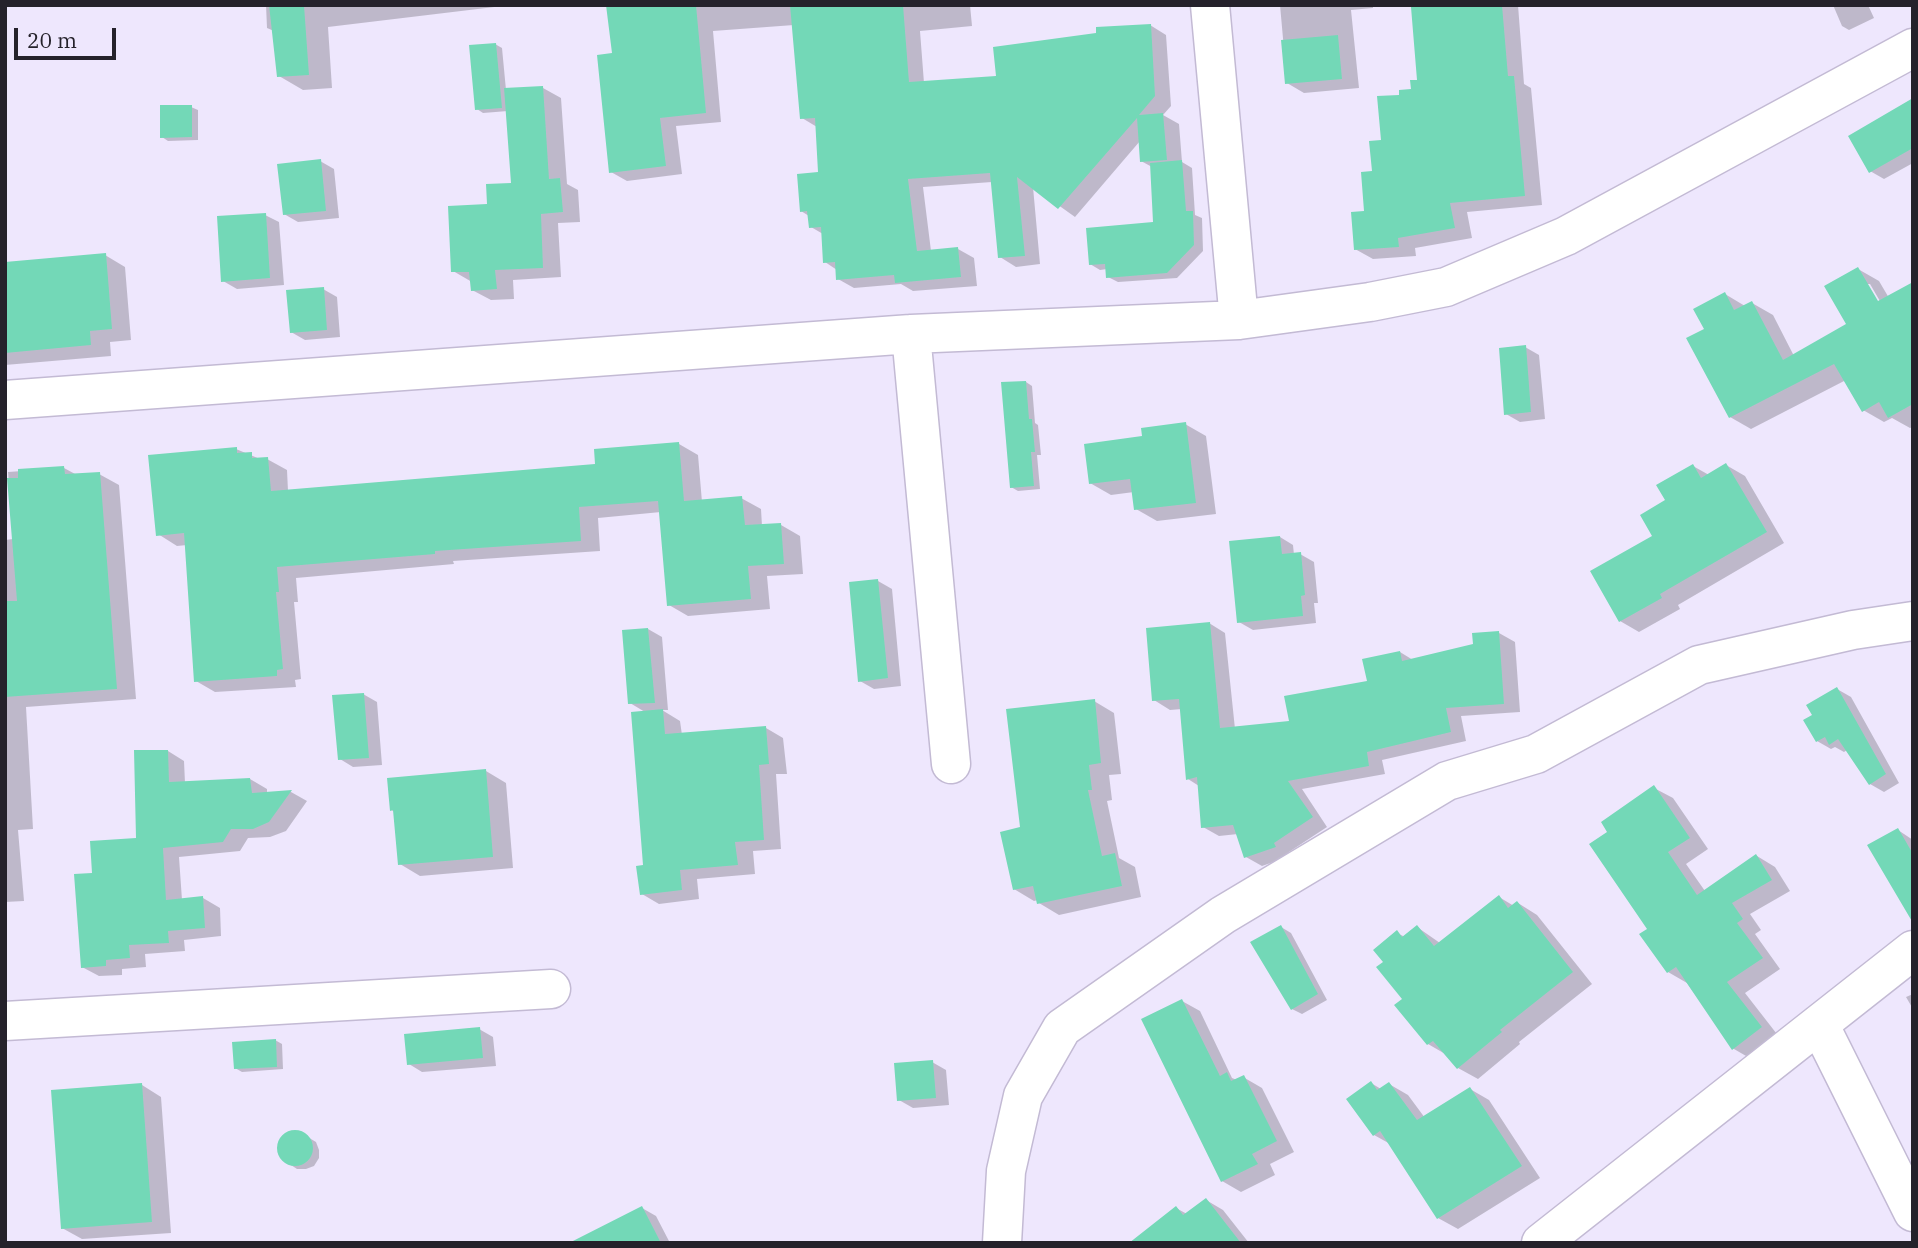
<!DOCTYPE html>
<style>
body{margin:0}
#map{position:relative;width:1918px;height:1248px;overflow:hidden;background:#eee7fd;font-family:"IBM Plex Serif",serif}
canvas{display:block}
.frame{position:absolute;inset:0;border:7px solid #25222b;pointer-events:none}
.scale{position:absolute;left:14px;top:28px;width:102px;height:32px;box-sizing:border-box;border:4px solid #25222b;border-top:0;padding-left:9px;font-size:21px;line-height:24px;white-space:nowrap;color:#25222b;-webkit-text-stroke:5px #eee7fd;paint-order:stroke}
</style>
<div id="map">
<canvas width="1918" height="1248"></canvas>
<div class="frame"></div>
<div class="scale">20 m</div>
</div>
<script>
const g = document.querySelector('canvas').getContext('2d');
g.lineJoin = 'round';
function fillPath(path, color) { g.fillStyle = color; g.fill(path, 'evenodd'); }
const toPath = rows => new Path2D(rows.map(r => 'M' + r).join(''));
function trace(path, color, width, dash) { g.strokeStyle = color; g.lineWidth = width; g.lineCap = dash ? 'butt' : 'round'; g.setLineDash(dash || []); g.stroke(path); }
const shadow = toPath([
 [266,5,511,5,328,27,332,88,303,90,279,76,274,31,267,28],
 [608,5,970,5,972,26,920,31,924,83,998,78,1150,25,1166,35,1171,106,1163,115,1179,124,1182,162,1192,168,1195,215,1202,218,1203,251,1177,278,1118,282,1108,277,1107,269,1100,270,1090,264,1154,224,1152,167,1141,161,1140,141,1075,217,1033,187,1040,264,1016,267,1000,257,992,182,923,187,931,251,958,249,974,258,977,286,913,291,901,284,854,288,838,279,837,270,825,262,823,234,811,227,809,216,801,211,820,174,817,127,802,118,794,25,713,31,721,122,676,126,682,174,627,181,611,172,614,55],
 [1280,5,1373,5,1373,8,1351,10,1359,88,1304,93,1287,83],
 [1413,5,1518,5,1524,84,1531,88,1542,205,1467,212,1472,238,1415,248,1416,256,1373,259,1355,249,1383,141,1401,96,1413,90,1419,81],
 [1833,5,1868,5,1874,18,1849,30,1842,26],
 [495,44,502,48,506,90,543,88,561,98,567,184,578,190,580,222,558,223,561,277,513,280,514,299,491,300,472,290,472,282,453,271,489,206,513,184,508,111,483,113,477,109],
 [1913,100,1913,163,1884,179,1870,171],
 [191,107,198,110,198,140,168,141,162,137],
 [320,161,334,169,339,218,298,222,284,214],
 [265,215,279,222,284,285,237,289,223,281],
 [105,255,125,267,131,340,110,342,111,356,5,365,5,264],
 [1858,269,1879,281,1889,298,1913,284,1913,427,1910,428,1892,418,1884,422,1863,410,1846,380,1751,429,1730,417,1706,330,1725,294,1745,306,1752,303,1773,315,1794,356,1848,325],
 [1866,284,1870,284,1884,308,1881,310],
 [323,289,337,297,340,337,305,340,291,332],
 [1525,347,1539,355,1545,419,1520,422,1506,414],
 [1026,382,1032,386,1035,423,1038,425,1041,455,1037,455,1040,489,1018,491,1011,487],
 [1185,424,1206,436,1216,514,1157,521,1136,509,1134,492,1111,495,1090,483,1144,438],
 [679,444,698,455,702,502,741,498,761,509,762,526,781,525,800,536,803,574,767,576,770,609,688,616,669,605,661,512,598,518,600,551,453,561,454,564,296,578,298,602,294,602,301,679,295,680,296,687,215,692,196,681,187,545,177,546,158,534,236,449,260,459,267,459,287,470,288,491,597,465],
 [1726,465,1745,476,1784,543,1678,605,1680,609,1639,632,1620,621,1668,501,1693,466,1709,475],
 [64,468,77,475,99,474,119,485,136,699,26,707,33,829,18,830,24,901,5,902,5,540,13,539,8,472],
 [1280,537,1293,545,1294,555,1300,554,1314,562,1318,603,1314,603,1316,623,1253,630,1239,622],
 [878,581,892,589,901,686,874,689,860,681],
 [1209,623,1225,633,1235,729,1291,722,1369,682,1400,652,1413,660,1475,645,1499,633,1515,642,1520,712,1461,716,1466,741,1382,760,1385,774,1302,789,1327,827,1289,852,1291,856,1262,866,1246,857,1238,834,1219,836,1203,827,1199,786,1188,779,1182,709,1170,710,1154,700],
 [648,629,662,637,668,710,662,710,680,721,682,735,766,728,783,738,787,774,776,774,781,849,753,851,755,874,697,879,699,899,659,904,642,894,645,867,645,712,630,703],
 [1837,689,1851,697,1899,783,1884,792,1870,784,1847,750,1844,752,1835,747,1831,749,1817,741,1814,716],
 [363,694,377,702,382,765,353,767,340,759],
 [1094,701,1114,713,1121,774,1109,775,1112,800,1107,801,1119,858,1135,867,1141,897,1059,915,1039,903,1038,900,1034,901,1014,889,1021,828],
 [168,751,184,761,185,783,250,779,267,789,267,793,291,792,307,801,286,831,270,837,248,838,240,851,179,857,182,900,203,898,220,908,221,936,184,940,185,951,145,954,146,967,122,969,122,975,99,976,82,967,138,839],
 [486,771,506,783,513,868,420,876,400,864,395,812,391,810],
 [1654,788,1673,798,1708,849,1686,864,1705,891,1757,856,1775,867,1790,891,1750,914,1761,930,1755,934,1780,969,1745,993,1780,1038,1753,1060,1734,1049,1687,983,1668,972,1610,832],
 [1898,830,1913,840,1913,908],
 [1499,897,1514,906,1518,903,1537,915,1592,984,1519,1042,1520,1044,1478,1079,1458,1068,1447,1055,1428,1044,1385,962,1397,933,1405,937,1417,927,1440,943],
 [1281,927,1291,933,1327,1000,1302,1014,1292,1009],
 [1913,994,1913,1009,1906,997],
 [1182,1001,1200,1011,1232,1078,1237,1080,1243,1077,1262,1088,1294,1152,1270,1164,1275,1175,1241,1192,1222,1181],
 [479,1029,493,1037,496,1066,422,1072,409,1064],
 [275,1040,282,1044,283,1069,242,1072,235,1068],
 [932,1062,946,1070,949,1105,913,1108,899,1100],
 [1371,1083,1381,1089,1389,1084,1408,1095,1425,1118,1470,1089,1489,1100,1540,1178,1458,1229,1438,1218,1392,1145,1374,1135],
 [142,1085,161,1097,171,1233,82,1239,62,1228],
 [292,1132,301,1133,316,1142,319,1150,319,1158,314,1166,306,1169,297,1169,282,1159,279,1152,279,1143,284,1136],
 [1206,1200,1223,1210,1249,1243,1132,1243,1176,1208,1187,1214],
 [642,1208,656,1216,670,1243,573,1243]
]);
const building = toPath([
 [269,5,304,5,309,75,277,77],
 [606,5,696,5,706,113,660,118,666,166,609,173,597,55,612,53],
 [790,5,903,5,909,82,996,76,993,47,1096,33,1096,27,1151,24,1155,96,1139,115,1163,113,1167,160,1140,162,1137,118,1058,209,1017,177,1025,256,998,258,990,173,908,179,917,251,958,247,961,277,895,283,894,275,836,280,835,262,823,263,821,227,809,228,807,211,800,212,797,174,818,172,815,118,800,119],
 [1429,5,1502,5,1508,76,1514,76,1525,196,1450,203,1455,228,1398,238,1399,247,1354,250,1351,212,1364,211,1361,172,1372,171,1369,141,1381,140,1377,96,1399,95,1399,90,1411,89,1410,80,1417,80,1411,7],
 [1338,35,1342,79,1285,84,1281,40],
 [496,43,502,108,475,110,469,45],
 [543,86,549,179,560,178,563,212,541,214,543,268,495,270,497,289,471,291,469,272,451,272,448,206,487,204,486,184,511,183,504,88],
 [1913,98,1913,148,1869,173,1848,136],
 [160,105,192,105,192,137,160,138],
 [321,159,326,211,283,215,277,164],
 [1182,160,1186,211,1193,211,1194,245,1167,273,1106,278,1105,264,1089,265,1086,228,1153,222,1150,163],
 [266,213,270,278,221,282,217,216],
 [106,253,112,329,90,331,91,345,5,353,5,262],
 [1858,267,1878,301,1913,282,1913,404,1888,418,1879,402,1862,412,1834,364,1729,418,1686,338,1704,329,1693,309,1725,292,1734,310,1752,301,1783,360,1846,324,1824,286],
 [324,287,327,330,290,333,286,290],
 [1526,345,1531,412,1504,415,1499,348],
 [1026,381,1029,419,1032,419,1035,452,1031,452,1034,486,1010,488,1001,382],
 [1186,422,1196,503,1134,510,1130,479,1089,484,1084,444,1142,436,1141,428],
 [679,442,684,501,742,496,745,525,781,523,784,564,748,566,751,599,667,606,658,501,579,507,581,541,435,551,435,554,277,567,279,592,276,592,283,669,277,670,277,676,194,682,184,533,156,536,148,455,237,447,237,453,252,452,252,458,268,457,271,491,595,464,594,449],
 [1726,463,1767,532,1660,594,1662,598,1619,622,1590,571,1652,536,1640,515,1665,500,1656,485,1693,464,1701,478],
 [64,466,65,474,100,472,117,689,5,697,5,601,17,601,7,478,18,478,18,469],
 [1280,536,1282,554,1301,552,1305,595,1301,596,1303,616,1237,623,1229,541],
 [878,579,888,678,858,682,849,582],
 [1210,622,1220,728,1289,721,1284,696,1367,681,1362,659,1400,651,1402,661,1473,644,1472,633,1499,631,1504,704,1446,708,1451,732,1367,752,1369,766,1288,781,1313,817,1274,843,1276,847,1244,858,1233,825,1201,828,1197,777,1186,780,1179,699,1152,701,1146,628],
 [648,628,655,703,628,704,622,630],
 [1837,687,1886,774,1869,785,1838,739,1829,745,1825,737,1816,742,1803,720,1812,715,1806,705],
 [364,693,369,758,338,760,332,695],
 [1095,699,1101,763,1089,765,1092,790,1088,790,1102,856,1115,853,1122,886,1037,904,1033,886,1013,890,1000,832,1020,827,1006,709],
 [663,709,665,734,766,726,769,764,759,765,764,840,735,842,738,865,680,870,682,890,640,895,636,866,643,865,631,712],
 [134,750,168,750,169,782,250,778,252,793,292,790,269,822,253,829,231,829,223,842,163,848,166,900,203,896,205,928,168,931,169,943,129,945,130,958,106,960,106,966,81,968,74,874,92,873,90,841,136,838],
 [486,769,493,857,398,865,393,810,390,811,387,778],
 [1654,785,1690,838,1668,852,1697,895,1756,854,1772,880,1732,903,1743,919,1737,923,1763,958,1727,982,1762,1027,1732,1050,1676,967,1667,973,1639,934,1647,929,1589,844,1607,832,1601,822],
 [1898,828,1913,854,1913,923,1867,845],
 [1499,895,1508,908,1517,901,1573,972,1500,1030,1502,1032,1457,1069,1433,1041,1427,1045,1394,1005,1402,999,1376,967,1383,962,1373,950,1397,930,1402,937,1417,925,1434,946],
 [1281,925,1318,994,1291,1010,1250,942],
 [1182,999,1220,1076,1227,1072,1231,1081,1244,1075,1277,1141,1252,1154,1258,1164,1221,1182,1141,1019],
 [480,1027,483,1058,407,1065,404,1034],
 [276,1039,277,1067,234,1069,232,1042],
 [933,1060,936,1098,897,1101,894,1063],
 [1371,1081,1377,1090,1389,1082,1417,1120,1470,1087,1522,1166,1437,1219,1380,1131,1373,1136,1346,1099],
 [142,1083,152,1222,61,1229,51,1090],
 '277 1148a18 18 0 1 1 36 0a18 18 0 1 1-36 0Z',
 [1206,1198,1241,1243,1129,1243,1176,1206,1183,1215],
 [642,1206,661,1243,569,1243]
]);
const street = toPath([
 [1210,5,1239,320],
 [911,334,951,764],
 [5,400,911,334,1239,320,1370,302,1446,287,1566,236,1913,48],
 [5,1021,551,989],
 [1819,1024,1913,1212],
 [1002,1243,1006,1171,1023,1096,1062,1028,1223,915,1447,781,1536,754,1699,665,1853,630,1913,621],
 [1541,1243,1913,950]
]);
fillPath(shadow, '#0003');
fillPath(building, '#73d8b7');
trace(street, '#c3bad4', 41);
trace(street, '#fff', 38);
</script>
